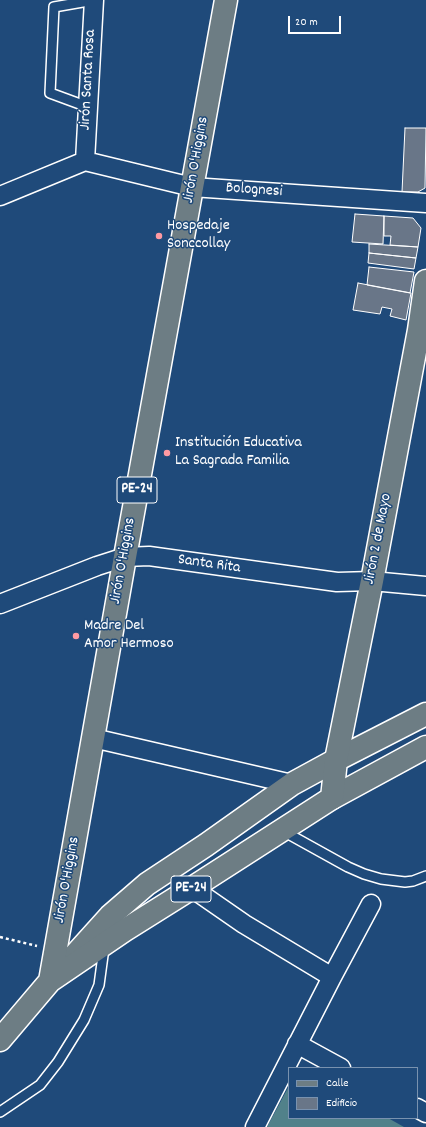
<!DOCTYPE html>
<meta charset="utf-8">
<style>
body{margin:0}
#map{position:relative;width:426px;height:1127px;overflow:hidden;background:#1f4a7a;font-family:Dekko,sans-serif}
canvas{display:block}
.legend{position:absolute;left:288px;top:1067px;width:130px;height:52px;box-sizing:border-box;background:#1f4a7a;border:1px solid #7992af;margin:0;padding:5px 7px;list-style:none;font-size:12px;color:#fff}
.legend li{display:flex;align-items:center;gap:8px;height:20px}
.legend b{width:20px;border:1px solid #7992af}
.scale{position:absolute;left:288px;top:16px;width:53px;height:18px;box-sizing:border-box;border:2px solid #fff;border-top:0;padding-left:5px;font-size:12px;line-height:14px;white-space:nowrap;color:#fff;-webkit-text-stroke:3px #1f4a7a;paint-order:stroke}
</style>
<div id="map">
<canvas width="426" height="1127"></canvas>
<ul class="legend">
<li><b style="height:5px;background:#6d7d84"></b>Calle</li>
<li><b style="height:11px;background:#697688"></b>Edificio</li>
</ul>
<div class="scale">20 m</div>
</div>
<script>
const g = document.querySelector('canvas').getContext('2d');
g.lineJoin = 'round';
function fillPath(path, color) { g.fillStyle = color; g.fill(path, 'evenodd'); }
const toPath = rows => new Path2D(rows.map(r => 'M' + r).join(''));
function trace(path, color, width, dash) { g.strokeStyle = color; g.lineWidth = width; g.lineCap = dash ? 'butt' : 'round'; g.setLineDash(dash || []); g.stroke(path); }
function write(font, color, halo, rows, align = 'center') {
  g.font = font + ' Dekko,sans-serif'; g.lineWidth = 3; g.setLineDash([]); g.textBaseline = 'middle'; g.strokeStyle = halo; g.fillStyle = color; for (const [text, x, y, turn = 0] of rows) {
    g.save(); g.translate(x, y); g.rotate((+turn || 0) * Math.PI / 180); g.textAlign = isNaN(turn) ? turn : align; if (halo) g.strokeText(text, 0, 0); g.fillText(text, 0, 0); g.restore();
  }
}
const green = toPath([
 [289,1086,289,1118,388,1118,404,1127,267,1127]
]);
const building = toPath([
 [405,128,426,128,425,188,418,192,402,192,405,128],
 [355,214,384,216,383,244,352,242,355,214],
 [384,216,413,218,421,228,418,247,390,245,391,236,384,236,384,216],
 [369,244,418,247,416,258,369,253,369,244],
 [369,253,416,258,414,269,368,263,369,253],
 [369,267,414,272,410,293,367,285,369,267],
 [358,283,411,293,406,320,390,316,392,309,382,307,380,314,353,310,358,283]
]);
const path = toPath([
 [0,937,37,946]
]);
const service = toPath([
 [88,107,50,93,54,7,94,0],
 [283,831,348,867,364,874,381,879,405,882,413,881,426,876],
 [0,1112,40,1085,58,1062,84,1020,99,985,104,948]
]);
const minor = toPath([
 [85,161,192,187,426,203],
 [85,161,94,0],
 [0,196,85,161],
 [0,604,97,566,125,557,149,556,337,582,372,581,426,586],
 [93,738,292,784],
 [192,888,244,924,332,977],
 [297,1044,341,1068],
 [417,1108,426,1113],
 [255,1127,332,977,371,904]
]);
const primary = toPath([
 [332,798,426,747],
 [64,967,110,916,147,884,206,845,292,784,336,760,426,714]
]);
const trunk = toPath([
 [50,981,125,557,226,0],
 [0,1040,50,981,125,930,192,888,332,798,336,760,372,581,419,330,426,281]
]);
const markers = [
 [159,236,4,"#ff9aa2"],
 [167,453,4,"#ff9aa2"],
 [76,636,4,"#ff9aa2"]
];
const shields = [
 [137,490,40],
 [191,889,40]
];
const shieldNames = [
 ["PE-24",137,490],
 ["PE-24",191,889]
];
const streetNames = [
 ["Jirón Santa Rosa",89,80,-87],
 ["Jirón O'Higgins",197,160,-80],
 ["Bolognesi",254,191,4],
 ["Jirón 2 de Mayo",379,539,-79],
 ["Jirón O'Higgins",124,561,-80],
 ["Santa Rita",209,565,8],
 ["Jirón O'Higgins",68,880,-80]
];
const poiNames = [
 ["Hospedaje",167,227],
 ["Sonccollay",167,245],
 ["Institución Educativa",175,444],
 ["La Sagrada Familia",175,462],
 ["Madre Del",84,627],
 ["Amor Hermoso",84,645]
];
fillPath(green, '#51818a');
fillPath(building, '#697688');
trace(building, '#fff', 1);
trace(service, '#fff', 12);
trace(minor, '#fff', 21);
trace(primary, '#fff', 25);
trace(trunk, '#fff', 25);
trace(path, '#fff', 2.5, [3, 3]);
trace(service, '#1f4a7a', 9);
trace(minor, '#1f4a7a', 18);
trace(primary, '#6d7d84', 22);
trace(trunk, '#6d7d84', 22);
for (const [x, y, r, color] of markers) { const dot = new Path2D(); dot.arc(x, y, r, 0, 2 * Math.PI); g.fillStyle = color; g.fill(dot); trace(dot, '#1f4a7a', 1.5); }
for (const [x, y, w] of shields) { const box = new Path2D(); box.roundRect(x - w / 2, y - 13, w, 26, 3); g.fillStyle = '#1f4a7a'; g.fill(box); trace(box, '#fff', 1); }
write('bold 15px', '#fff', null, shieldNames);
write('16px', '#fff', '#1f4a7a', streetNames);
write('16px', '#fff', '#1f4a7a', poiNames, 'left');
</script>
